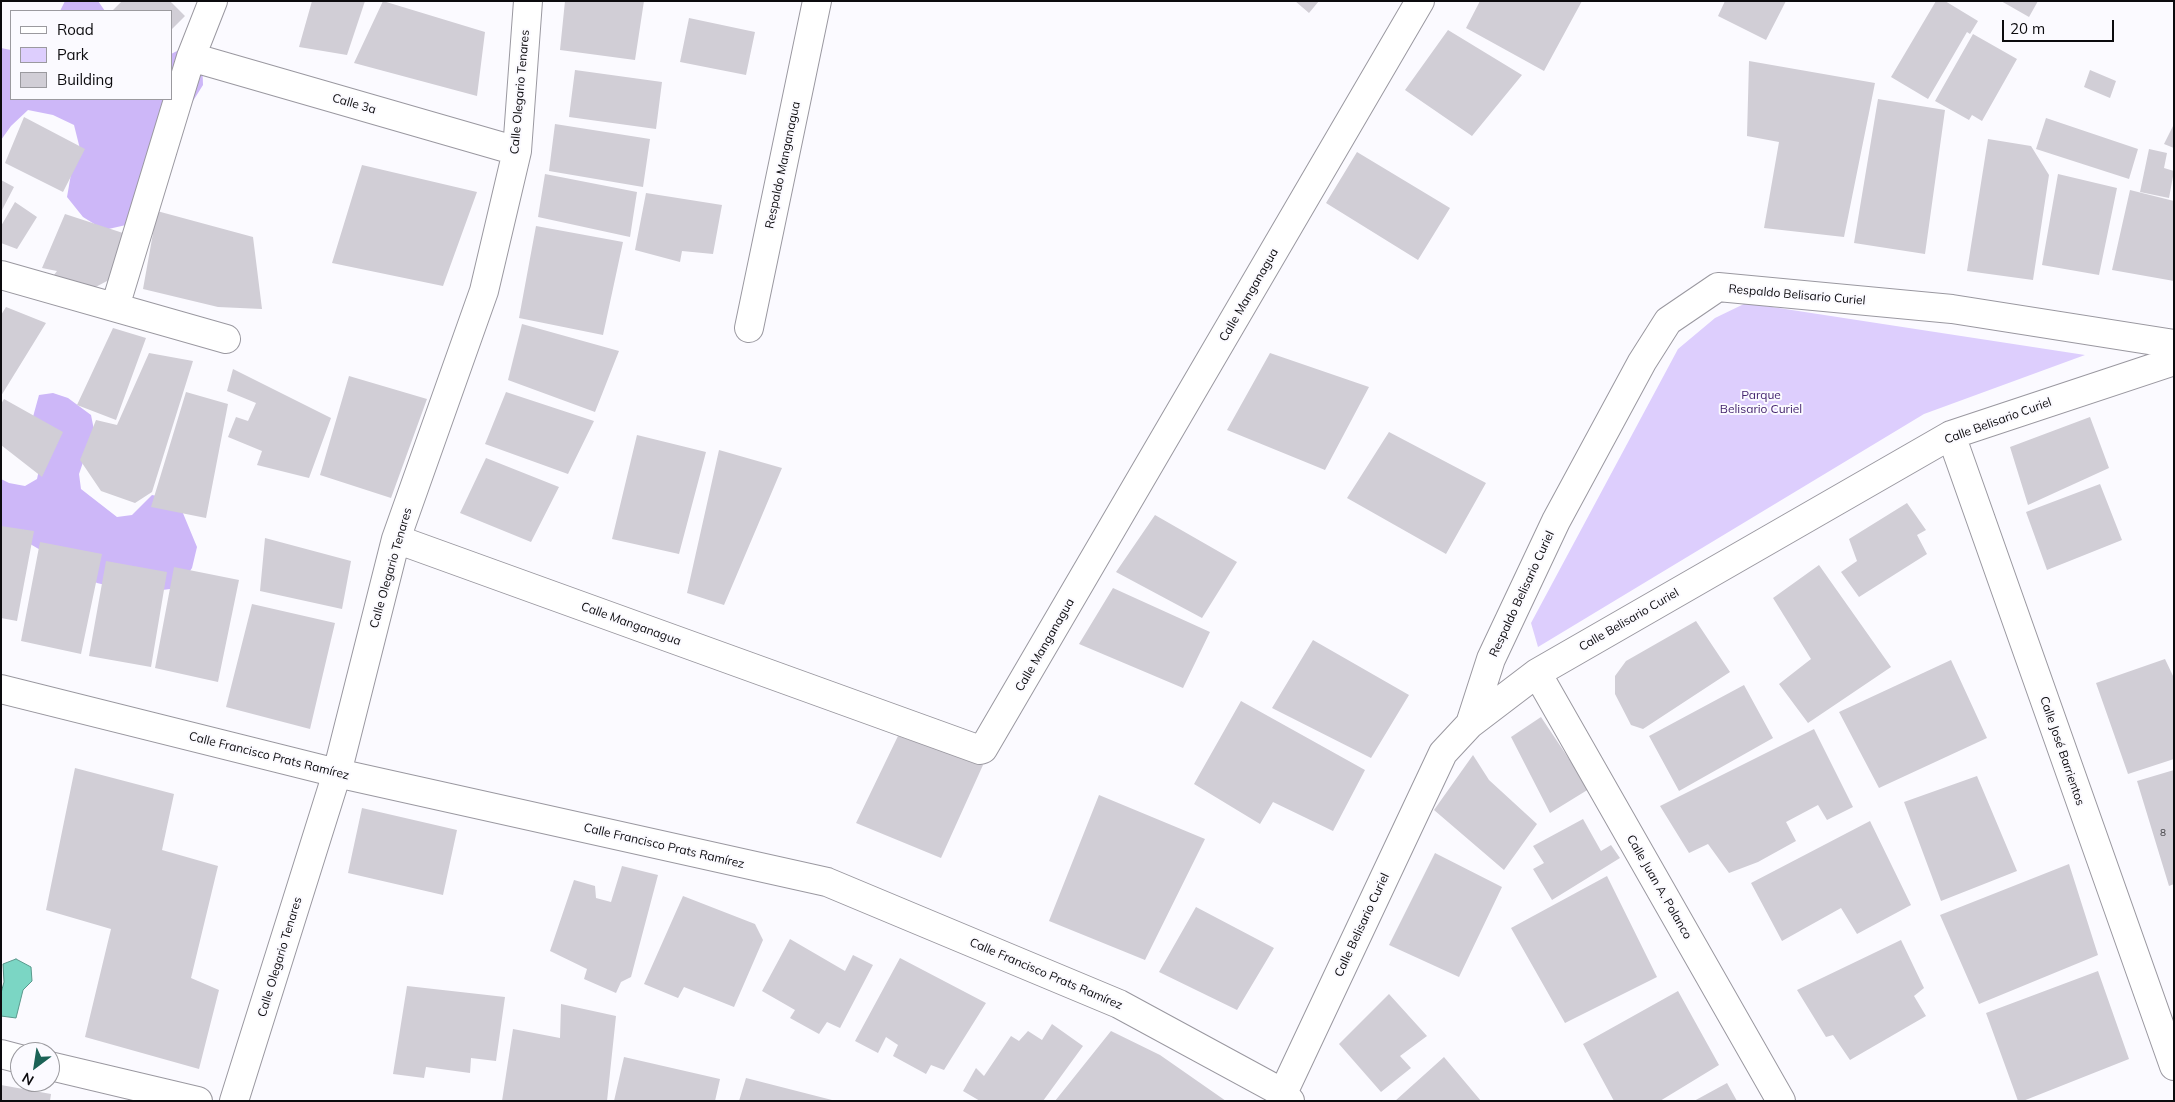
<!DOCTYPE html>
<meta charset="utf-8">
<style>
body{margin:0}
#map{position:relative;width:2175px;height:1102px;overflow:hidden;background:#fbfaff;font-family:Mulish,sans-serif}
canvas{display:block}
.frame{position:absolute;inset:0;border:2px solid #0c0b0e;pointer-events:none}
.legend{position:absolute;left:10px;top:10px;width:162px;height:90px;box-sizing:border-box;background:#fbfaff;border:1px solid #9b9a9f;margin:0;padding:6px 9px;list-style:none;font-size:15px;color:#0c0b0e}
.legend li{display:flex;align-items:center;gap:10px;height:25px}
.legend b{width:25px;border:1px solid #9b9a9f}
.north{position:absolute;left:10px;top:1042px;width:50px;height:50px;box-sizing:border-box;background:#fbfaff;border:1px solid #9b9a9f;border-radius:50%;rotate:211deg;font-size:14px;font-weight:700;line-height:20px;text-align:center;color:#0c0b0e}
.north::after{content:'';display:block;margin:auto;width:18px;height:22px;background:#1b6256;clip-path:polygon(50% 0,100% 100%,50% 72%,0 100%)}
.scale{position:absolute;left:2002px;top:20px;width:112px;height:22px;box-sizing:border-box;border:2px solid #0c0b0e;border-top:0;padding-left:6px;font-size:15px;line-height:18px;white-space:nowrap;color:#0c0b0e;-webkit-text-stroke:4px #fbfaff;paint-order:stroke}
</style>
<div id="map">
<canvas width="2175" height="1102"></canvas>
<div class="frame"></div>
<ul class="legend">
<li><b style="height:6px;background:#fff"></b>Road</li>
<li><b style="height:14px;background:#ddcefd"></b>Park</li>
<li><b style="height:14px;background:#d1ced6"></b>Building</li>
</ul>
<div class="north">N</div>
<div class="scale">20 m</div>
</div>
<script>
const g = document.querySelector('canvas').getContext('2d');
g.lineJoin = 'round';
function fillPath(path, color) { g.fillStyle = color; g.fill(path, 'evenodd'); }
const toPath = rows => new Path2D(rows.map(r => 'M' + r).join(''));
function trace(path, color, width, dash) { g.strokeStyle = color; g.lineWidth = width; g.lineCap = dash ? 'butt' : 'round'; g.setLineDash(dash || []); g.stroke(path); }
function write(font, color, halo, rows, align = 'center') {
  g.font = font + ' Mulish,sans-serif'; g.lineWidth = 4; g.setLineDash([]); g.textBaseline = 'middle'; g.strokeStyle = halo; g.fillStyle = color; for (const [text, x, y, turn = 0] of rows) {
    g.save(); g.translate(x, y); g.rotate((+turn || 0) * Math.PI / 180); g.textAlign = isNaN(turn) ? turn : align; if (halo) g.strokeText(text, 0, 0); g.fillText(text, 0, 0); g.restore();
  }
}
const green = toPath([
 [1746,303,2085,355,1924,414,1538,647,1531,623,1678,349,1715,318]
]);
const forest = toPath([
 [65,1,98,1,105,11,60,11],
 [1,48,11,50,11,99,171,99,171,54,183,48,202,58,203,85,166,144,126,225,104,230,83,217,67,197,71,174,81,153,74,125,53,115,28,110,11,126,1,140],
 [53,393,68,398,91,415,94,430,79,474,81,489,117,517,132,515,152,495,168,498,180,506,197,547,192,568,183,581,170,589,139,593,97,583,1,527,1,479,9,483,25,486,37,479,40,465,31,424,39,395]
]);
const water = toPath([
 [16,959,31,967,32,981,23,990,16,1018,1,1016,1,993,4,982,3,964,16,959]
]);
const building = toPath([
 [122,1,170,1,185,16,171,30,171,11,112,11],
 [312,1,365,1,347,55,299,47],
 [383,1,485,32,477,96,354,63],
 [565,1,644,1,635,60,560,50],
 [1295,1,1319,1,1309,13],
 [1480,1,1582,1,1544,71,1466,28],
 [1725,1,1786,1,1766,40,1718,16],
 [1936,1,1945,1,1978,21,1970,34,1967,32,1928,99,1891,77],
 [2001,1,2038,1,2029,17],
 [689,18,755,32,746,75,680,62],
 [1448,30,1522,75,1472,136,1405,90],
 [1973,34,2017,59,1982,121,1972,115,1969,120,1935,101],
 [1749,61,1875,83,1844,237,1764,228,1779,142,1747,136],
 [575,70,662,82,656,129,569,117],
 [2090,70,2116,81,2110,98,2084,87],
 [1878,99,1945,110,1925,254,1854,243],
 [24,117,85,149,63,192,5,163],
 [2046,118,2138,149,2129,179,2036,149],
 [555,124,650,139,643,187,549,171],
 [2174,124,2174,148,2164,144],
 [1988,139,2031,146,2049,175,2033,280,1967,271],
 [2149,149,2167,153,2164,168,2174,171,2169,198,2140,192],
 [1357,152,1450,208,1418,260,1326,203],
 [362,165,477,192,443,286,332,263],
 [545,174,637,192,630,237,538,217],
 [2058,174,2117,188,2099,275,2042,265],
 [1,180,14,187,1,212],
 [2130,190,2174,201,2174,281,2112,270],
 [646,193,722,205,713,254,682,251,680,262,635,250],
 [15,202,37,217,17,249,1,243,1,226],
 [157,211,253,237,262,309,218,307,143,289],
 [65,214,126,234,109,280,86,292,50,280,57,271,42,268],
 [536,226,623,242,603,335,519,318],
 [6,307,46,323,1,396,1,315],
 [522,324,619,351,595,412,508,380],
 [113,328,146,338,116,420,77,405],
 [149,353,193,361,152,492,135,503,101,491,80,460,96,420,117,425],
 [1270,353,1369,387,1325,470,1227,430],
 [233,369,331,418,309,478,257,465,262,451,228,437,236,417,248,421,256,403,227,391],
 [349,376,427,399,391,498,320,475],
 [186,392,228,404,206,518,151,507],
 [506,392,594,421,568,474,485,444],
 [4,399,63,432,42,477,1,445,1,404],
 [2090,417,2109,468,2028,505,2010,447],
 [1389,432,1486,483,1446,554,1347,498],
 [637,435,706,452,679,554,612,539],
 [719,450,782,468,724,605,687,593],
 [486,458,559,487,531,542,460,513],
 [2100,484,2122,540,2047,570,2026,512],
 [1907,503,1926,530,1917,535,1927,554,1859,597,1841,572,1857,561,1849,539],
 [1155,515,1237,562,1202,618,1116,572],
 [1,526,34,531,17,621,1,618],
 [265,538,351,561,342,609,260,591],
 [40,542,102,554,81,654,21,641],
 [106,561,167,572,151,667,89,656],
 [1819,565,1891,667,1808,723,1779,684,1811,659,1773,598],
 [174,567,239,580,218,682,155,668],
 [1113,588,1210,632,1183,688,1079,644],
 [252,604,335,623,310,729,226,707],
 [1696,621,1730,672,1643,729,1631,725,1615,694,1615,676,1626,661],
 [1313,640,1409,695,1371,758,1272,708],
 [2165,659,2174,678,2174,759,2128,774,2096,683],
 [1951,660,1987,738,1879,788,1839,712],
 [1744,685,1773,738,1679,791,1649,736],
 [1241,701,1365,770,1333,831,1273,802,1260,824,1194,784],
 [1541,717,1589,789,1550,813,1511,737],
 [1814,729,1853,807,1827,820,1818,805,1786,822,1796,841,1758,862,1729,873,1708,844,1689,853,1660,806],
 [898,736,983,765,941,858,856,823],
 [1473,755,1489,780,1537,824,1504,870,1434,810],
 [75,768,174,794,162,850,218,866,191,978,219,990,199,1069,85,1037,111,929,46,910],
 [2174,770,2174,884,2169,886,2137,781],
 [1977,776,2017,871,1941,901,1904,802],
 [1099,795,1205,839,1145,960,1049,921],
 [362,808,457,830,443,895,348,873],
 [1583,819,1601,851,1611,845,1620,858,1552,900,1533,869,1544,863,1533,846],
 [1870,821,1911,905,1857,934,1841,908,1782,941,1751,883],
 [1435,853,1502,887,1459,977,1389,945],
 [2069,864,2098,955,1979,1004,1940,915],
 [622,866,658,875,631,977,621,982,616,993,584,979,587,969,550,951,574,880,595,886,596,898,611,902],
 [1607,876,1657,977,1565,1023,1511,928],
 [683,896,755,924,763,940,734,1007,684,987,678,998,644,984],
 [1196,907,1274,948,1237,1010,1159,972],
 [790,939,845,971,853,955,873,965,840,1028,827,1022,819,1034,790,1018,795,1010,762,991],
 [1901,940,1924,988,1914,996,1926,1016,1850,1060,1833,1035,1826,1037,1797,990],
 [900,958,986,1003,944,1070,931,1065,926,1074,893,1056,898,1045,886,1037,878,1053,855,1041],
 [2098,971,2129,1059,2023,1101,2018,1101,1986,1013],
 [407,986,505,997,496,1061,471,1058,470,1073,426,1067,424,1078,393,1074],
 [1678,991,1719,1065,1660,1101,1614,1101,1583,1044],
 [1389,994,1427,1036,1400,1056,1411,1068,1381,1092,1339,1044],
 [561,1004,616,1016,607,1101,502,1101,513,1029,560,1038],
 [1052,1024,1083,1046,1043,1101,980,1101,963,1091,976,1068,984,1076,1011,1036,1019,1041,1028,1031,1042,1040],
 [1111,1031,1160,1055,1226,1101,1055,1101],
 [624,1057,720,1079,715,1101,614,1101],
 [1444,1057,1481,1101,1395,1101],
 [746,1078,832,1100,831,1101,739,1101],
 [1727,1083,1737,1101,1694,1101],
 [1,1085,51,1094,50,1101,1,1101]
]);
const minor = toPath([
 [191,57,517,151],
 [1,275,226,339],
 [115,307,191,57,213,1],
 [749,328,817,1],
 [1951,435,2174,1066],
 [396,539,980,750,983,749,1420,1],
 [1537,673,1781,1101],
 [1,689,337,773,827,882,1119,1004,1283,1093,1290,1101],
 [1470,724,1491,659,1556,521,1642,362,1668,321,1718,287,1952,309,2174,344],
 [1,1054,20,1059],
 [50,1066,198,1101],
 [1283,1093,1443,753,1470,724,1537,673,1951,435,2174,361],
 [234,1101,337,773,396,539,484,291,517,151,528,1]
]);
const numberNames = [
 ["8",2163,833]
];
const streetNames = [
 ["Calle Olegario Tenares",520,92,-85],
 ["Calle 3a",354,104,16],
 ["Respaldo Manganagua",783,165,-78],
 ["Calle Manganagua",1249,295,-60],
 ["Respaldo Belisario Curiel",1797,295,5],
 ["Calle Belisario Curiel",1998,421,-20],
 ["Calle Olegario Tenares",391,568,-74],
 ["Respaldo Belisario Curiel",1522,594,-65],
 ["Calle Belisario Curiel",1629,620,-30],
 ["Calle Manganagua",631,624,20],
 ["Calle Manganagua",1045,645,-60],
 ["Calle José Barrientos",2062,751,71],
 ["Calle Francisco Prats Ramírez",269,756,14],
 ["Calle Francisco Prats Ramírez",664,846,13],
 ["Calle Juan A. Polanco",1659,887,60],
 ["Calle Belisario Curiel",1362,925,-65],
 ["Calle Olegario Tenares",280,957,-73],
 ["Calle Francisco Prats Ramírez",1046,974,23]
];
const parkNames = [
 ["Parque",1761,395],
 ["Belisario Curiel",1761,409]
];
fillPath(green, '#ddcefd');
fillPath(forest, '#cdb7f8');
fillPath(water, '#7bd6c4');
trace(water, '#5a998d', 1);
fillPath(building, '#d1ced6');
trace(minor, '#9a98a0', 30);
trace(minor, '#fff', 28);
write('10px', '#3d3c40', null, numberNames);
write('12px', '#0c0b0e', '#fbfaff', streetNames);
write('12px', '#45266f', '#fbfaff', parkNames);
</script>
